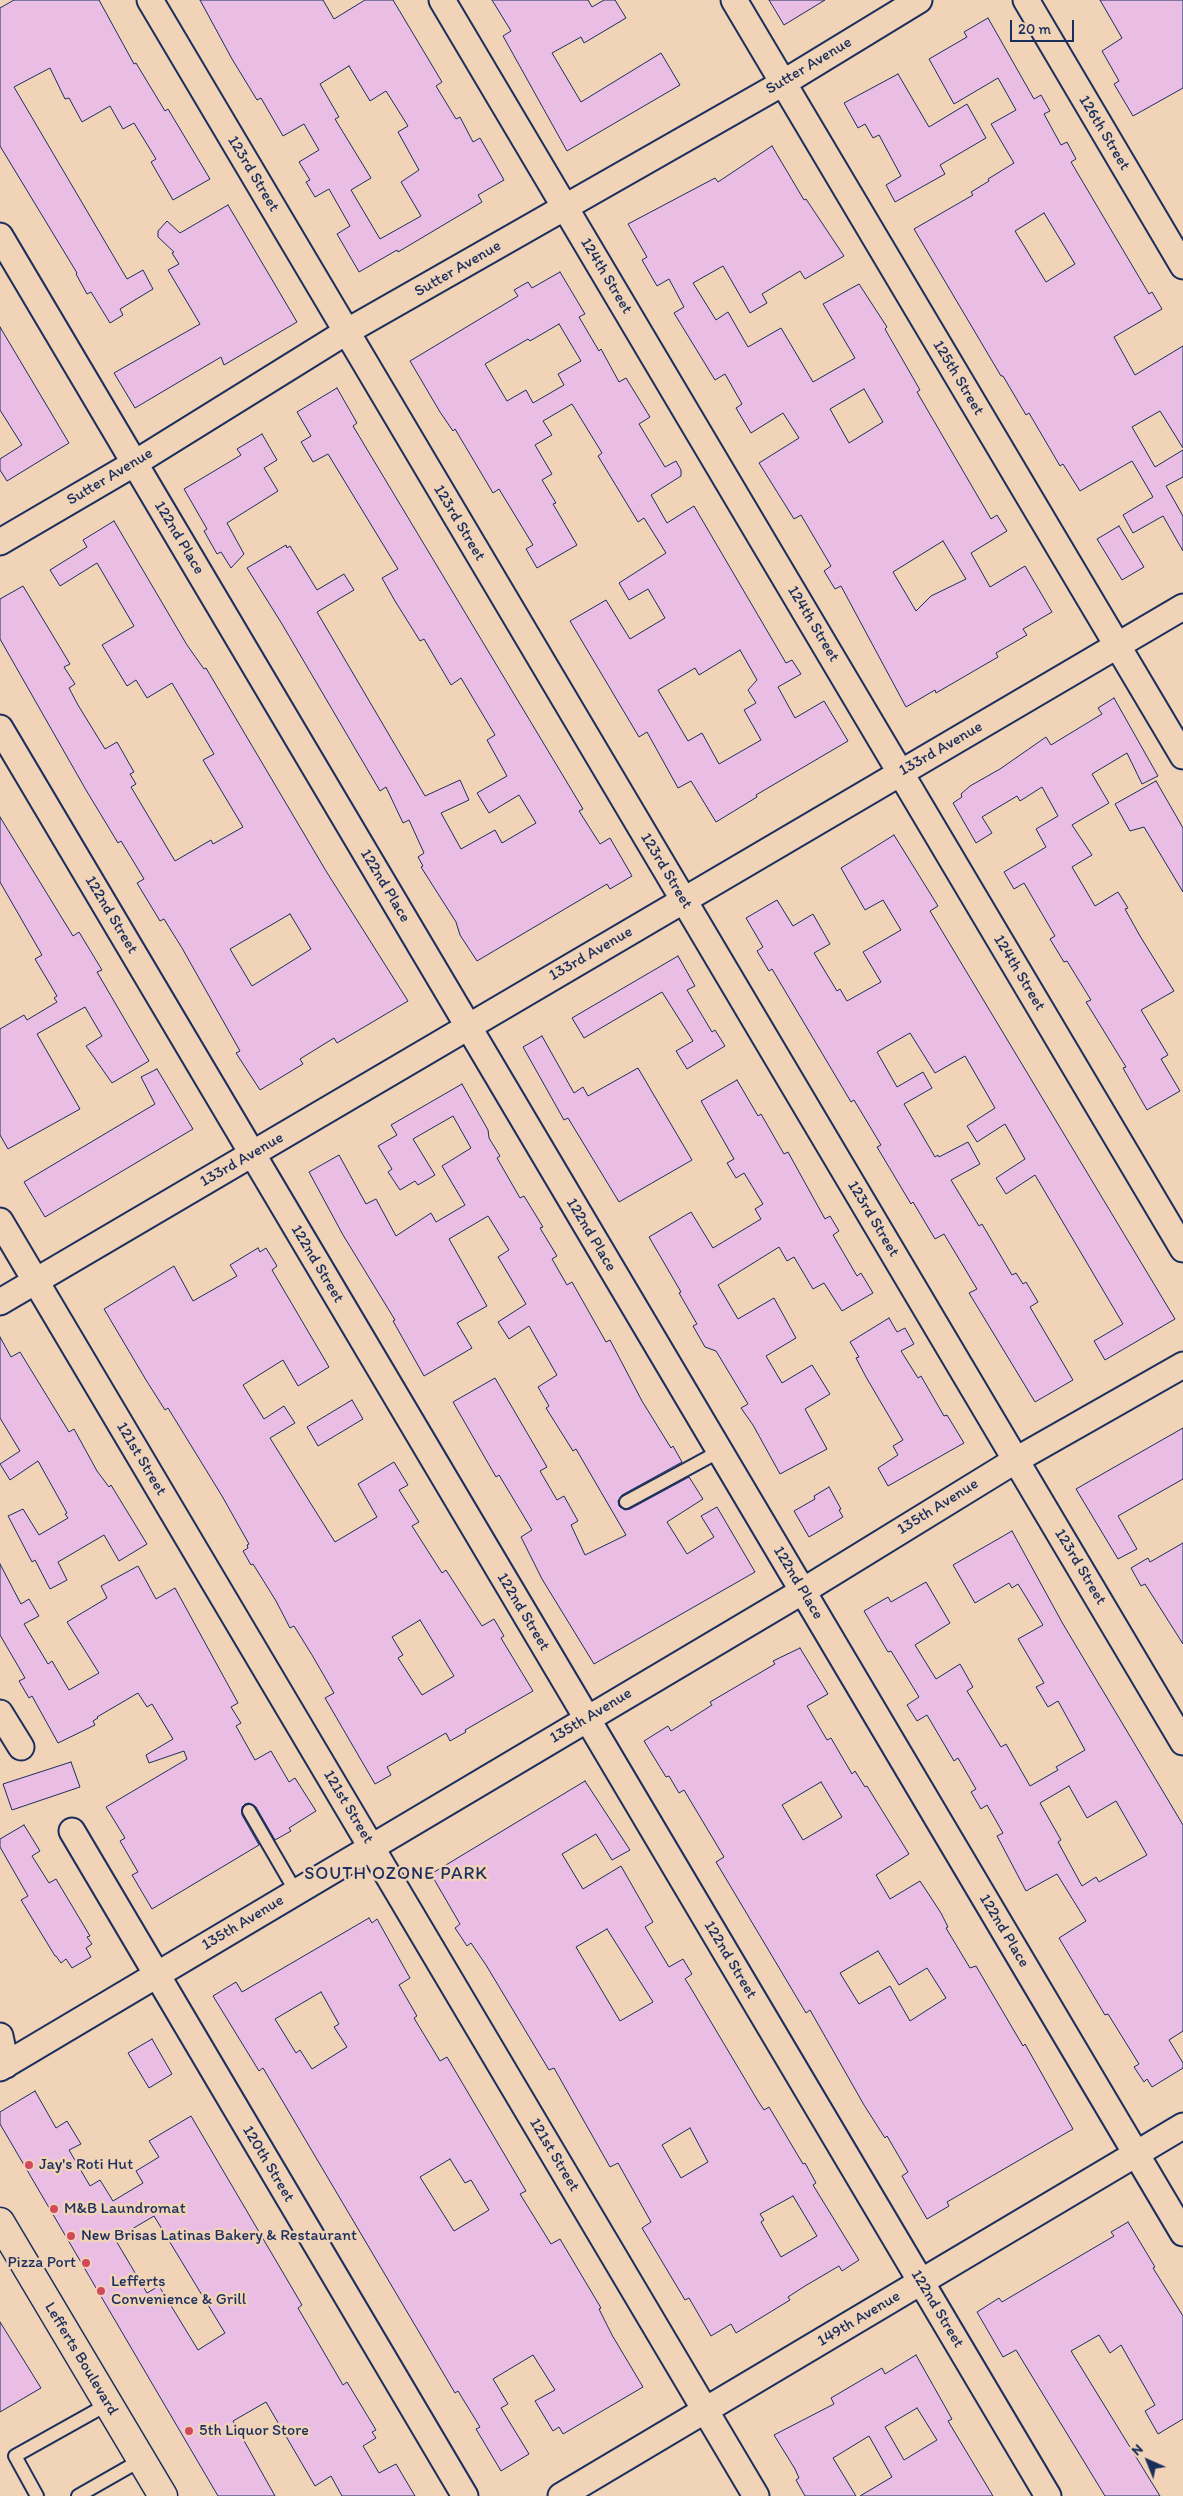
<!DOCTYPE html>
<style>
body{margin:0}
#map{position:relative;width:1183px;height:2496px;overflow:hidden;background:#f1d3b7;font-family:Itim,sans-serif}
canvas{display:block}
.north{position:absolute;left:1123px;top:2436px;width:50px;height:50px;-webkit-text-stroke:4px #f1d3b7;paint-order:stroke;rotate:316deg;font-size:14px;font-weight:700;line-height:20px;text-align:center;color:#1b2f5e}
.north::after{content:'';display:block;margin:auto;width:18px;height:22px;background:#1b2f5e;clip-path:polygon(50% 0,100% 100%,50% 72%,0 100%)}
.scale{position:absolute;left:1010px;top:20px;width:64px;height:22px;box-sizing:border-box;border:2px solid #1b2f5e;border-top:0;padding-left:6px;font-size:15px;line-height:18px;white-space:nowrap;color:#1b2f5e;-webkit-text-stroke:4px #f1d3b7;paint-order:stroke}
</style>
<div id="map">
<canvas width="1183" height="2496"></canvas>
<div class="north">N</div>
<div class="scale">20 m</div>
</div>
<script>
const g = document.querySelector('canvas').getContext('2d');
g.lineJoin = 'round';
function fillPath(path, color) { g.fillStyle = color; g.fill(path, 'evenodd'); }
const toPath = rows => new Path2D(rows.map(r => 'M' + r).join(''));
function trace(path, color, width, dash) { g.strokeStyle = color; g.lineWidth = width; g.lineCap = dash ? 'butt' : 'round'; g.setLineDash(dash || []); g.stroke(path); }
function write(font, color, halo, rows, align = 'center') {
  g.font = font + ' Itim,sans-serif'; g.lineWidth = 5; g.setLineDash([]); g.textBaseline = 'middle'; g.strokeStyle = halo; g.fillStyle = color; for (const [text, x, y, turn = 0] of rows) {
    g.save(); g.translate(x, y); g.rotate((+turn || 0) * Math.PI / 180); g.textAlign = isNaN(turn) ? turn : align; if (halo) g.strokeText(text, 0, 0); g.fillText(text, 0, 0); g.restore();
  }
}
const building = toPath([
 [14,0,99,0,134,64,136,63,165,111,168,109,210,179,173,200,151,162,156,159,134,123,123,129,110,106,82,122,69,98,65,99,50,68,14,87,127,279,143,270,153,289,120,309,123,315,110,323,91,292,87,294,76,274,77,273,0,146,0,8,14,0],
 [200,0,323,0,334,19,365,0,393,0,442,82,436,86,456,119,460,117,473,142,480,138,504,180,478,195,482,202,398,252,397,250,359,272,337,234,350,226,329,189,315,197,306,182,310,180,299,162,319,150,304,124,283,136,261,98,257,100,232,59,200,0],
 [349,66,370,101,386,91,408,126,398,132,419,170,401,182,421,216,380,239,351,190,371,178,335,119,339,117,320,84,349,66],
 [492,0,588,0,592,7,604,0,615,0,626,18,584,43,581,37,552,53,581,102,661,53,680,85,567,151,503,36,511,31,492,0],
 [769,0,825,0,784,25,769,0],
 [1100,0,1183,0,1183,88,1133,116,1114,84,1119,81,1102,51,1122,38,1100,0],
 [988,18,1034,99,1041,95,1050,111,1044,114,1061,145,1067,142,1076,159,1071,162,1149,294,1152,292,1162,309,1114,337,1135,375,1183,346,1183,448,1160,411,1132,427,1155,467,1183,450,1183,477,1166,486,1183,516,1183,551,1163,516,1133,533,1123,515,1153,497,1132,461,1080,491,1063,464,1060,466,1029,413,1026,415,1003,376,1001,376,914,229,973,195,971,192,989,181,988,179,1014,163,991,124,1016,110,998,78,954,104,929,59,967,37,964,32,988,18],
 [1044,213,1075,264,1046,282,1015,231,1044,213],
 [898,74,929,127,967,104,986,138,940,165,945,174,895,202,886,185,901,176,879,135,873,138,865,124,858,128,844,103,898,74],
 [772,146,804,200,806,199,844,256,805,279,800,271,762,294,767,303,750,313,723,266,693,283,716,320,728,312,748,347,781,328,813,382,855,358,823,304,859,284,887,327,885,329,920,390,917,392,991,519,997,515,1007,531,971,553,990,587,1025,566,1052,612,1023,629,1027,635,996,653,998,657,936,693,935,690,906,707,841,586,835,589,824,571,831,566,801,515,794,519,759,463,799,438,783,413,751,433,736,408,742,404,725,374,715,380,674,313,684,307,669,279,657,286,642,260,647,257,628,224,715,178,718,182,772,146],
 [864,389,883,422,849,443,830,409,864,389],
 [943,541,966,579,931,596,916,611,893,572,943,541],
 [228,205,297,322,224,365,221,357,135,408,114,373,200,324,168,270,179,264,172,253,174,252,158,237,158,231,167,221,180,233,228,205],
 [560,272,585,314,579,317,599,351,601,349,619,382,626,378,650,417,639,424,665,467,676,461,681,470,681,476,651,495,667,523,694,506,786,663,792,660,801,674,778,687,795,718,824,701,848,741,756,795,757,797,716,822,691,781,678,788,647,732,639,737,570,621,606,600,630,639,665,618,648,589,629,600,619,583,666,553,644,518,638,522,598,456,602,453,572,404,543,421,552,435,535,445,552,474,542,480,556,503,553,504,577,545,537,568,526,549,533,545,499,489,493,493,455,429,453,431,440,412,410,361,518,296,514,290,528,282,532,288,560,272],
 [559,324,581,361,558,374,564,385,533,403,526,390,507,401,485,364,528,339,530,341,559,324],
 [740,650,757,680,748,690,756,703,744,710,761,740,719,764,702,733,688,741,658,690,695,668,699,675,740,650],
 [0,327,69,443,7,481,0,470,0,459,22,445,0,410,0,327],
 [337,388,357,423,353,426,583,809,579,811,600,844,610,838,632,876,610,889,607,884,477,961,460,935,456,922,421,867,423,866,418,857,424,853,409,820,403,823,386,787,380,791,282,624,247,568,286,545,287,548,290,546,317,590,344,574,354,590,317,612,425,796,460,780,469,800,441,813,461,849,495,830,502,843,536,823,519,795,489,813,477,793,507,776,487,740,495,735,461,678,451,685,424,639,420,641,395,601,382,578,398,569,328,454,313,462,301,442,311,436,297,412,337,388],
 [262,434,277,460,264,468,278,491,227,523,244,554,231,568,221,552,217,554,204,531,207,529,184,489,241,455,237,449,262,434],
 [114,521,187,645,204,669,206,668,326,871,408,1001,337,1043,334,1038,300,1059,303,1064,260,1090,236,1053,240,1051,182,948,164,919,160,921,137,883,144,879,121,841,118,843,86,790,0,639,0,599,23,586,70,664,64,667,75,684,69,688,78,705,105,749,117,742,134,772,130,774,136,784,131,787,175,861,211,840,213,844,243,827,203,760,214,754,172,683,147,698,136,680,127,686,102,645,134,626,97,563,60,586,50,570,87,547,83,540,114,521],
 [290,914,311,949,252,986,230,949,290,914],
 [1119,526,1144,567,1122,580,1097,539,1119,526],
 [1114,698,1158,776,1142,784,1127,753,1092,774,1109,803,1072,825,1092,855,1072,867,1095,906,1118,892,1128,908,1125,909,1140,936,1174,991,1141,1010,1168,1055,1161,1059,1180,1091,1147,1110,1123,1068,1126,1067,1086,1002,1091,1000,1067,961,1064,962,1050,939,1055,936,1024,883,1014,889,1004,872,1046,847,1036,829,1058,816,1042,787,1020,801,1017,796,982,817,992,833,976,843,953,803,962,797,961,794,970,786,1000,769,1046,737,1051,745,1102,714,1098,708,1114,698],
 [1156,781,1183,828,1183,892,1144,827,1130,831,1115,804,1156,781],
 [0,817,73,936,79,932,102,970,97,972,149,1061,112,1083,86,1046,102,1036,85,1007,37,1034,80,1109,8,1149,0,1135,0,1029,24,1015,27,1020,57,1002,54,998,57,996,35,959,42,955,0,882,0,817],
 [894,835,938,906,930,911,1175,1319,1105,1360,1094,1341,1123,1324,1035,1175,1006,1194,996,1178,1025,1159,1005,1124,977,1142,967,1126,995,1108,965,1056,935,1073,910,1033,877,1052,897,1087,923,1072,932,1088,904,1104,935,1157,938,1155,939,1157,968,1142,980,1164,951,1180,979,1226,982,1224,1012,1275,1016,1273,1023,1284,1026,1282,1038,1302,1030,1307,1073,1380,1035,1402,969,1293,977,1289,944,1234,935,1239,913,1202,911,1204,877,1147,881,1145,854,1100,851,1102,772,969,769,971,757,951,763,947,746,918,777,900,793,926,813,914,830,944,814,953,837,991,840,989,847,1001,881,982,863,952,901,930,883,900,865,910,841,868,894,835],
 [678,956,695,986,687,990,712,1032,715,1030,725,1046,687,1069,676,1051,693,1041,662,992,584,1038,572,1018,678,956],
 [542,1036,574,1093,583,1087,588,1096,638,1068,692,1160,619,1202,568,1118,564,1120,523,1047,542,1036],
 [157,1069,193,1129,45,1217,24,1182,155,1104,141,1077,157,1069],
 [737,1080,758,1116,761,1114,784,1154,788,1152,825,1219,830,1216,839,1231,833,1235,857,1276,861,1273,873,1293,842,1311,824,1283,813,1289,794,1257,787,1261,779,1247,718,1285,738,1319,774,1298,796,1338,766,1356,782,1383,812,1365,830,1394,805,1409,827,1449,780,1474,753,1425,741,1408,748,1404,716,1351,705,1347,693,1326,697,1324,679,1293,681,1292,649,1237,691,1212,713,1248,761,1219,755,1209,763,1204,744,1173,736,1178,727,1163,734,1159,701,1101,737,1080],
 [462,1084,488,1130,489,1138,500,1156,497,1158,520,1198,524,1196,543,1227,540,1228,557,1256,552,1259,567,1285,572,1282,606,1342,610,1340,642,1401,671,1448,673,1446,682,1462,622,1495,618,1501,619,1506,625,1510,630,1509,689,1477,703,1499,667,1522,687,1554,714,1537,701,1516,717,1507,755,1572,594,1664,542,1579,521,1537,532,1530,499,1475,496,1477,453,1402,495,1378,547,1467,540,1471,557,1500,564,1496,578,1521,571,1525,585,1555,626,1535,576,1449,573,1451,546,1408,549,1406,538,1387,557,1375,529,1326,509,1339,498,1322,526,1304,498,1257,509,1250,488,1216,449,1239,487,1306,457,1323,472,1348,424,1376,393,1321,395,1320,343,1235,309,1172,339,1155,366,1204,376,1199,396,1236,431,1213,436,1222,465,1205,442,1166,471,1148,453,1116,413,1139,435,1175,418,1185,415,1181,400,1190,388,1172,392,1169,378,1146,397,1135,391,1125,462,1084],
 [258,1248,260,1252,266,1248,277,1266,272,1270,329,1367,298,1386,283,1360,243,1385,264,1419,284,1406,295,1423,270,1438,311,1504,335,1542,377,1517,358,1484,394,1462,408,1485,399,1490,419,1522,412,1526,442,1573,446,1570,482,1626,494,1619,504,1636,501,1638,533,1691,465,1730,466,1732,450,1741,446,1733,387,1767,391,1775,375,1784,325,1698,334,1693,312,1655,294,1626,290,1628,276,1601,253,1564,251,1565,243,1551,248,1548,247,1545,249,1544,222,1496,168,1408,165,1410,146,1380,104,1309,174,1266,193,1301,237,1276,230,1265,258,1248],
 [420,1620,454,1676,422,1695,398,1658,403,1655,392,1637,420,1620],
 [889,1318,897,1332,905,1328,914,1344,901,1351,918,1378,921,1376,944,1416,947,1415,964,1443,888,1486,878,1468,898,1455,893,1446,903,1440,866,1377,856,1358,859,1357,850,1342,889,1318],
 [0,1337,11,1357,20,1352,69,1432,74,1429,97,1471,109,1487,111,1485,147,1544,119,1561,104,1535,58,1562,67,1580,50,1589,35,1560,32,1562,8,1516,23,1509,39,1535,68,1518,65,1514,67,1513,38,1461,10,1480,0,1464,20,1451,0,1418,0,1337],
 [352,1400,363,1419,318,1446,307,1427,352,1400],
 [1183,1428,1183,1479,1118,1516,1137,1549,1118,1559,1076,1489,1183,1428],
 [829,1487,841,1509,839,1510,843,1517,809,1537,794,1511,815,1499,814,1496,829,1487],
 [1012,1531,1063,1624,1183,1825,1183,2031,1169,2040,1183,2063,1183,2068,1152,2087,1147,2079,1144,2082,1134,2067,1139,2064,1108,2014,1105,2015,1059,1938,1086,1921,1057,1874,1026,1891,997,1836,1003,1833,987,1805,981,1809,971,1792,976,1789,958,1758,954,1761,927,1715,917,1721,907,1705,919,1697,891,1651,888,1652,864,1611,888,1597,891,1602,926,1582,950,1623,915,1645,936,1679,960,1664,973,1687,967,1691,1001,1747,1006,1744,1030,1786,1058,1770,1056,1767,1085,1750,1058,1701,1048,1707,1036,1687,1044,1683,1018,1639,1043,1625,1018,1584,1012,1588,1009,1583,975,1603,953,1565,1012,1531],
 [1069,1786,1087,1818,1116,1801,1147,1855,1099,1882,1096,1877,1082,1886,1058,1842,1061,1840,1040,1803,1069,1786],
 [1183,1543,1183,1644,1145,1584,1141,1586,1131,1568,1148,1558,1150,1562,1183,1543],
 [0,1564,21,1604,29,1599,39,1616,24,1624,48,1664,52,1661,69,1690,99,1673,67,1622,107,1598,101,1586,138,1566,156,1599,175,1588,238,1703,231,1707,241,1723,236,1726,255,1760,271,1751,289,1782,295,1778,316,1811,289,1828,291,1831,275,1840,256,1807,249,1803,245,1804,242,1807,242,1815,259,1845,152,1909,132,1875,138,1872,120,1841,125,1838,106,1807,187,1759,184,1751,149,1763,146,1755,173,1739,152,1704,147,1707,138,1693,97,1717,98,1718,93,1721,95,1725,58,1743,32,1696,29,1698,19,1681,25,1678,0,1635,0,1564],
 [800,1648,828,1694,807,1706,827,1740,831,1738,852,1774,855,1771,865,1787,867,1786,909,1854,876,1875,890,1899,920,1881,941,1913,948,1927,946,1928,970,1968,976,1966,1023,2046,1025,2044,1073,2129,947,2202,949,2206,927,2219,902,2176,908,2172,887,2136,885,2138,864,2105,810,2010,806,2013,716,1862,724,1857,684,1790,679,1793,669,1776,666,1777,644,1741,668,1726,671,1731,712,1705,710,1702,775,1664,773,1661,800,1648],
 [821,1782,842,1817,803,1840,782,1805,821,1782],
 [878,1951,899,1985,927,1968,946,1998,910,2021,890,1986,859,2004,840,1973,878,1951],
 [71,1762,80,1787,12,1810,3,1784,71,1762],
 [585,1781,630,1850,612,1860,596,1834,562,1854,583,1889,621,1866,653,1922,645,1927,669,1967,683,1959,692,1974,685,1979,689,1985,758,2101,764,2110,769,2107,803,2164,805,2163,816,2183,813,2185,859,2260,842,2271,839,2266,805,2286,788,2297,790,2300,736,2333,731,2324,711,2336,689,2298,685,2300,642,2228,651,2222,618,2163,610,2167,554,2068,549,2070,486,1965,471,1943,467,1946,455,1928,460,1924,431,1874,585,1781],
 [607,1929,653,2002,620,2021,576,1947,607,1929],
 [690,2128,708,2162,681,2178,662,2145,690,2128],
 [793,2196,817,2236,781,2257,761,2222,764,2220,760,2214,793,2196],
 [24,1825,40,1851,32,1856,49,1883,56,1879,90,1936,87,1937,92,1944,86,1948,91,1957,72,1968,66,1959,61,1963,56,1956,55,1956,21,1900,28,1896,0,1847,0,1839,24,1825],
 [369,1918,372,1923,377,1919,410,1978,399,1985,417,2016,414,2018,440,2061,447,2057,526,2191,520,2194,551,2244,560,2239,601,2308,599,2309,612,2335,643,2387,563,2434,559,2427,553,2431,535,2401,555,2390,533,2355,493,2379,508,2404,501,2408,529,2454,501,2471,476,2429,480,2427,458,2391,455,2393,263,2068,259,2071,213,1996,236,1982,242,1992,369,1918],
 [321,1992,339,2024,334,2027,347,2047,312,2069,300,2050,296,2053,275,2019,321,1992],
 [450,2159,465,2183,471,2180,489,2210,454,2231,420,2177,450,2159],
 [152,2039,172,2074,149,2088,128,2053,152,2039],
 [35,2091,56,2128,67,2121,81,2144,69,2150,90,2186,100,2180,113,2201,143,2183,136,2171,159,2157,149,2141,191,2116,302,2305,298,2308,343,2385,347,2382,376,2430,372,2432,376,2438,363,2446,379,2473,396,2464,415,2496,342,2496,331,2476,315,2486,266,2402,233,2421,275,2496,218,2496,0,2124,0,2112,35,2091],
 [154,2216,225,2333,198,2350,159,2286,147,2293,115,2239,154,2216],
 [1128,2222,1155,2267,1153,2268,1183,2316,1183,2419,1158,2434,1145,2411,1155,2405,1121,2345,1110,2353,1099,2335,1071,2351,1160,2496,1105,2496,1016,2350,1003,2357,977,2312,999,2298,1002,2302,1046,2276,1114,2236,1111,2232,1128,2222],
 [0,2322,41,2388,0,2412,0,2322],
 [916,2355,952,2419,948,2421,993,2496,860,2496,892,2477,869,2436,833,2458,856,2496,805,2496,796,2480,799,2478,795,2469,774,2435,834,2404,831,2398,882,2368,885,2374,916,2355],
 [917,2408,937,2440,904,2460,885,2427,917,2408]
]);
const service = toPath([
 [626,1502,720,1451],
 [249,1811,296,1892],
 [37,2496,15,2456,108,2404],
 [78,2496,141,2460]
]);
const minor = toPath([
 [150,0,1183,1742],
 [442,0,1183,1249],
 [734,0,1183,756],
 [1026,0,1183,266],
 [0,236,1183,2233],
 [0,542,135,463,346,332,783,83,919,0],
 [0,728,1048,2496],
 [0,1221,756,2496],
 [0,1302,1183,607],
 [0,1713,21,1747],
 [72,1831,465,2496],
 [0,2036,6,2065],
 [0,2068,803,1591,1016,1460,1183,1365],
 [561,2496,1183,2126]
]);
const secondary = toPath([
 [0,2222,163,2496]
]);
const markers = [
 [29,2165,5,"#d1495b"],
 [54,2209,5,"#d1495b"],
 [71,2236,5,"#d1495b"],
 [86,2263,5,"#d1495b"],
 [101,2291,5,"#d1495b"],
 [189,2431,5,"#d1495b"]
];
const streetNames = [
 ["Sutter Avenue",809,66,-31],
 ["126th Street",1104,133,59],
 ["123rd Street",253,174,59],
 ["Sutter Avenue",458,269,-30],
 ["124th Street",606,276,59],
 ["125th Street",958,378,59],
 ["Sutter Avenue",110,477,-31],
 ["123rd Street",459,523,59],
 ["122nd Place",179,538,59],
 ["124th Street",813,624,59],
 ["133rd Avenue",941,749,-30],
 ["123rd Street",666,871,59],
 ["122nd Place",385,886,59],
 ["122nd Street",111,915,59],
 ["133rd Avenue",591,954,-30],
 ["124th Street",1019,973,59],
 ["133rd Avenue",242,1160,-30],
 ["123rd Street",873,1219,59],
 ["122nd Place",591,1235,59],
 ["122nd Street",317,1264,59],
 ["121st Street",141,1459,59],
 ["135th Avenue",938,1507,-32],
 ["123rd Street",1080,1567,59],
 ["122nd Place",798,1583,59],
 ["122nd Street",523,1612,59],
 ["135th Avenue",591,1716,-31],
 ["121st Street",348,1807,59],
 ["135th Avenue",243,1923,-31],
 ["122nd Place",1004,1931,59],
 ["122nd Street",730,1960,59],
 ["121st Street",554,2155,59],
 ["120th Street",268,2164,59],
 ["122nd Street",937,2309,59],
 ["149th Avenue",859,2319,-31],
 ["Lefferts Boulevard",81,2359,59]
];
const poiNames = [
 ["Jay's Roti Hut",39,2165],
 ["M&B Laundromat",64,2209],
 ["New Brisas Latinas Bakery & Restaurant",81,2236],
 ["Pizza Port",76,2263,"right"],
 ["Lefferts",111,2282],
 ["Convenience & Grill",111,2300],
 ["5th Liquor Store",199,2431]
];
const neighbourhoodNames = [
 ["SOUTH OZONE PARK",396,1874]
];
fillPath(building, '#eabee4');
trace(building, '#1b2f5e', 1);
trace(service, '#1b2f5e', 16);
trace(minor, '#1b2f5e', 29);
trace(secondary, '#1b2f5e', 31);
trace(service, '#f1d3b7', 12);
trace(minor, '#f1d3b7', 25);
trace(secondary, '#f1d3b7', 28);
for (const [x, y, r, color] of markers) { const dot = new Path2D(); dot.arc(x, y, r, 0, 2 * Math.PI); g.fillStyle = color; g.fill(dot); trace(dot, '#f1d3b7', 2); }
write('16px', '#1b2f5e', '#f1d3b7', streetNames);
write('16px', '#1b2f5e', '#f1d3b7', poiNames, 'left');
g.letterSpacing = '1px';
write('18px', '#1b2f5e', '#f1d3b7', neighbourhoodNames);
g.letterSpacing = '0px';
</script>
